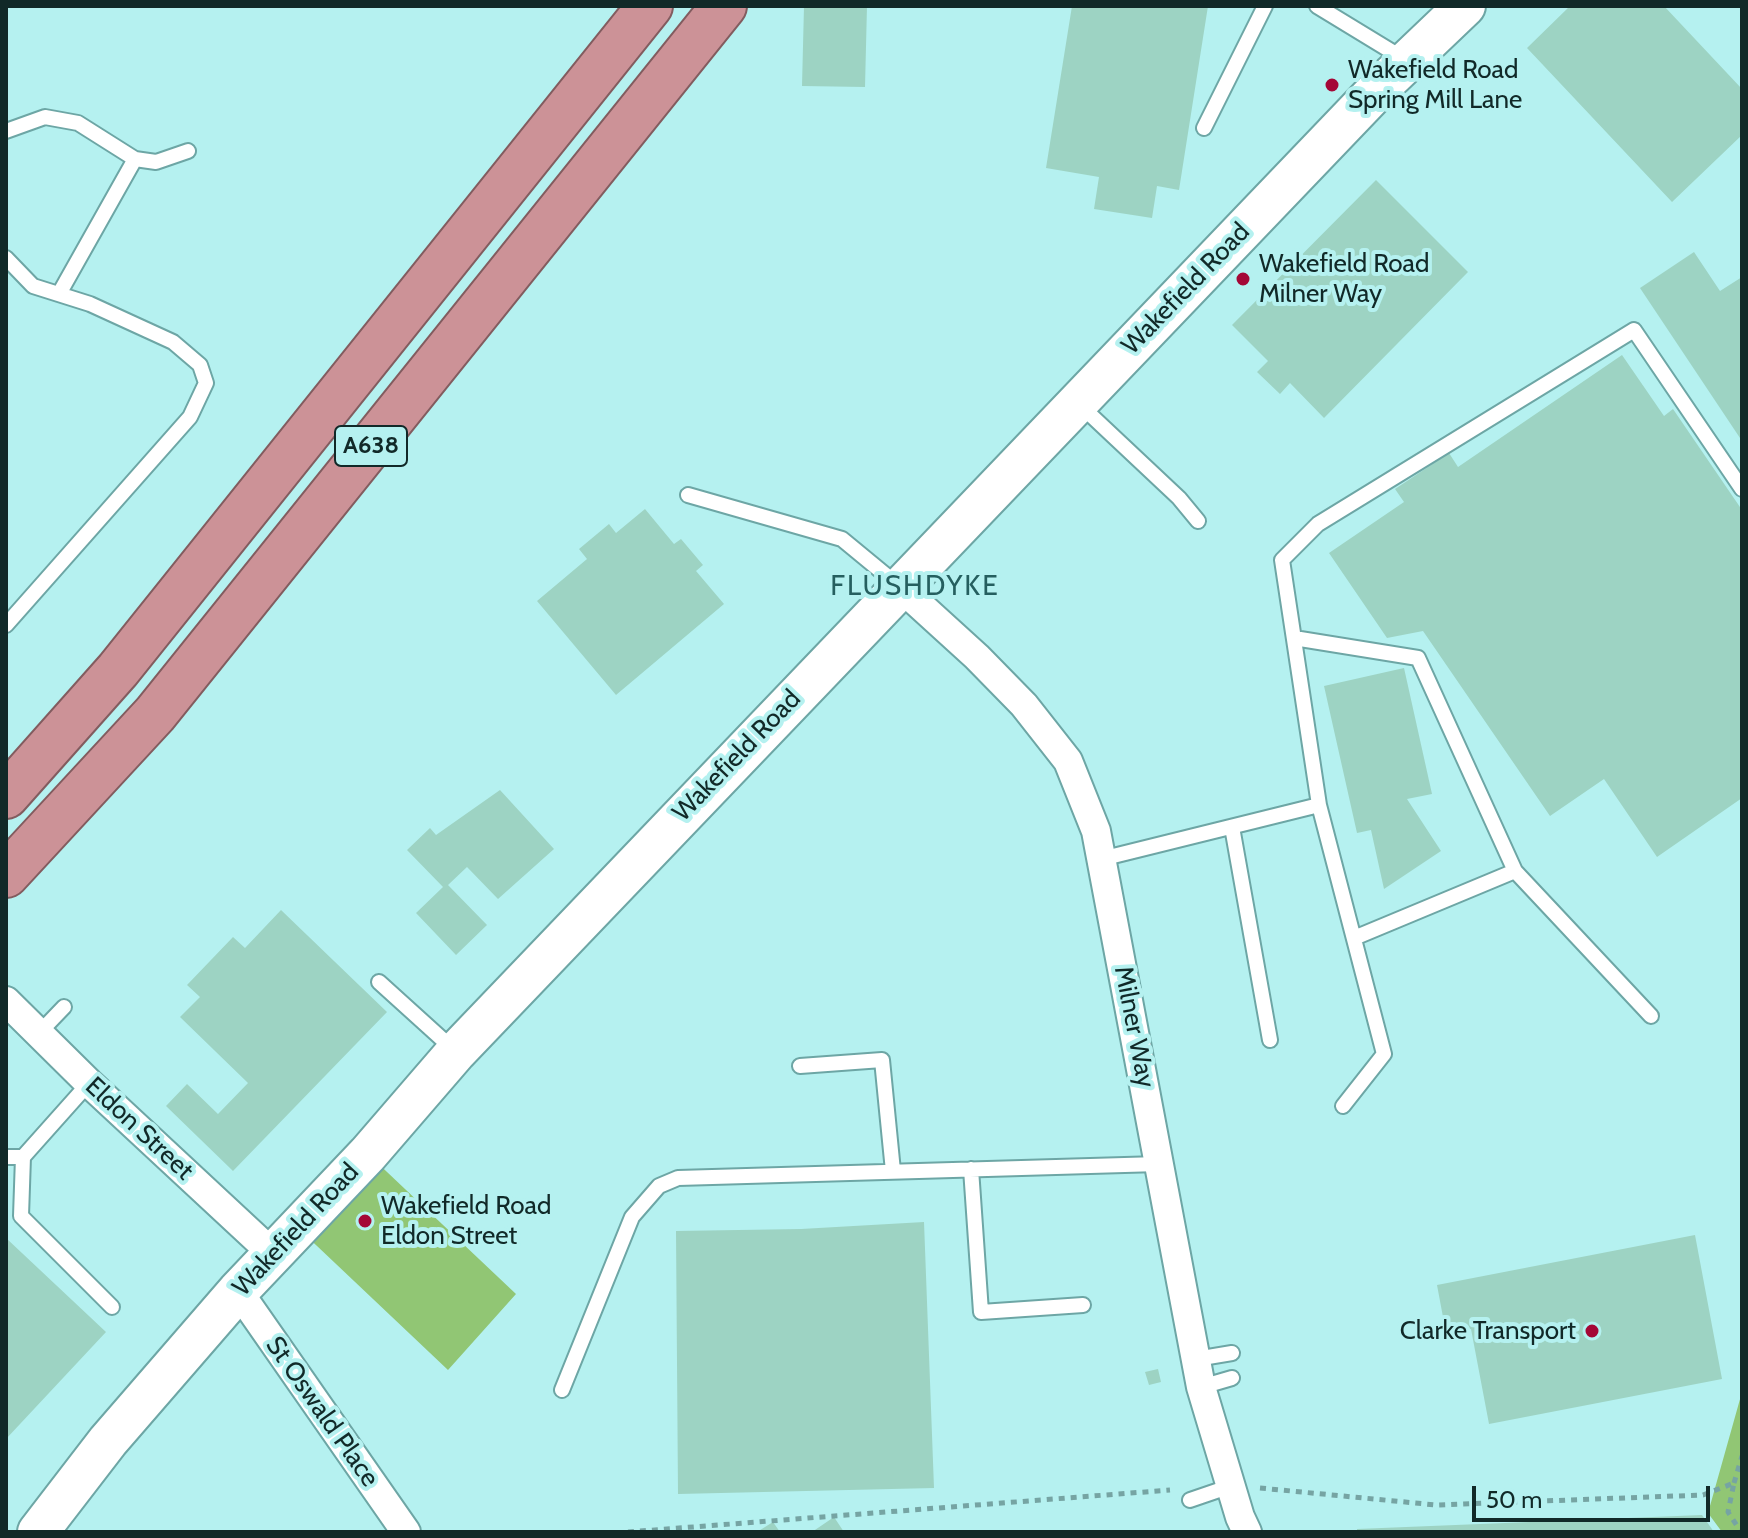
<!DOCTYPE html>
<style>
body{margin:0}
#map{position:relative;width:1748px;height:1538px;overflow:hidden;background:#b5f1f0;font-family:Cabin,sans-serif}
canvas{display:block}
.frame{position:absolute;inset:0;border:8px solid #112928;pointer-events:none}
.scale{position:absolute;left:1472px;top:1486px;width:238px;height:36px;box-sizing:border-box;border:4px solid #112928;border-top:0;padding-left:10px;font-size:24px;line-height:28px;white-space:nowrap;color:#112928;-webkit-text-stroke:6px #b5f1f0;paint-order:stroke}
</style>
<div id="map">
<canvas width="1748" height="1538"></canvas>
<div class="frame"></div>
<div class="scale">50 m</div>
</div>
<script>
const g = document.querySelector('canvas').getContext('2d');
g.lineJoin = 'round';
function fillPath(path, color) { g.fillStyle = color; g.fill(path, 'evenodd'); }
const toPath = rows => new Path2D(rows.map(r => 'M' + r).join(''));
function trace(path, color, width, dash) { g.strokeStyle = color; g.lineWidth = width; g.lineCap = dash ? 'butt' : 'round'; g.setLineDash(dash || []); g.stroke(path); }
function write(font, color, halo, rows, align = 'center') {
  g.font = font + ' Cabin,sans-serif'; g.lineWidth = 8; g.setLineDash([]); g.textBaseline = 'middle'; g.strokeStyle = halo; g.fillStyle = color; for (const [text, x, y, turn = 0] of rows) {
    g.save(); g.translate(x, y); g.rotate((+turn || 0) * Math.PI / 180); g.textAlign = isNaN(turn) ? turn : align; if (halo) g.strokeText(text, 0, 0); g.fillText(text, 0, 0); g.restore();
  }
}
const green = toPath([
 [368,1154,516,1294,448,1370,298,1228],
 [1742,1392,1742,1532,1722,1532,1708,1513]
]);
const building = toPath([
 [804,6,867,6,865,87,802,86],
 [1072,6,1208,6,1179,190,1157,186,1152,218,1094,209,1099,177,1046,168],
 [1570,6,1664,6,1742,89,1742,135,1672,202,1527,48],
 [1376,180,1468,272,1324,418,1290,383,1280,394,1257,372,1268,361,1232,325],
 [1694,252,1720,291,1742,277,1742,441,1640,288],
 [1622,355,1664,416,1673,409,1742,510,1742,798,1657,857,1604,779,1550,816,1423,631,1387,638,1329,553,1404,502,1395,489,1449,453,1458,467],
 [645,509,674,544,681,539,703,565,696,571,724,604,616,695,537,601,587,559,579,549,609,524,616,533],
 [1404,668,1432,794,1407,799,1441,851,1384,889,1371,830,1357,833,1324,686],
 [500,790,554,849,498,899,467,867,448,885,487,925,456,955,416,913,443,887,407,850,430,828,436,835],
 [281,910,387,1012,233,1171,166,1106,187,1084,218,1114,248,1083,180,1017,200,997,187,985,233,937,245,948],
 [924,1222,934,1488,678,1494,676,1231,801,1229],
 [1695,1235,1722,1379,1489,1424,1471,1329,1446,1333,1437,1285],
 [6,1238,106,1332,6,1439],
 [1158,1369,1161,1382,1149,1385,1145,1372],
 [1702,1515,1714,1532,1357,1532,1357,1529],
 [834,1517,844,1532,812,1532],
 [773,1522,780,1532,757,1532]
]);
const path = toPath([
 [1734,1483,1742,1456],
 [1260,1488,1436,1505,1703,1495,1734,1483,1728,1512,1741,1532],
 [628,1532,1170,1490]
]);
const service = toPath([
 [1317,6,1404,59],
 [1204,128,1265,6],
 [6,131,45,117,78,123,135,159,156,162,188,151],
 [6,258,33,286,90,304,173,342,200,365,206,383,190,417,6,625],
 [59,294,135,159],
 [1079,404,1179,498,1198,521],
 [688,495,842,539,899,586],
 [1294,638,1418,658,1515,871,1651,1016],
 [1319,805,1384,1054,1343,1106],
 [1232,827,1270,1040],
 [1101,859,1319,805,1282,560,1318,524,1634,330,1742,489],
 [1354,938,1515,871],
 [379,982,453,1049],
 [40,1032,64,1007],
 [800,1066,882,1060,893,1171],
 [6,1157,23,1157,89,1083],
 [23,1157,21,1216,112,1307],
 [971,1169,981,1312,1083,1305],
 [1196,1359,1232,1353],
 [1201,1387,1232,1378],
 [562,1390,632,1217,659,1186,678,1178,1159,1164],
 [1190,1500,1231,1486]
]);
const minor = toPath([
 [899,586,977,657,1024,705,1068,761,1096,831,1201,1387,1240,1517,1247,1532],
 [6,1001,89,1083,273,1254],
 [238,1291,406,1532]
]);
const secondary = toPath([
 [38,1532,108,1441,238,1291,368,1154,456,1052,1378,89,1465,6]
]);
const trunk = toPath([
 [6,796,118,670,650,6],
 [6,875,155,714,724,6]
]);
const markers = [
 [1332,85,8,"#a40736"],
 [1243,279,8,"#a40736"],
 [365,1221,8,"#a40736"],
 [1592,1331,8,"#a40736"]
];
const shields = [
 [371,446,72]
];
const shieldNames = [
 ["A638",371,446]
];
const poiNames = [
 ["Wakefield Road",1348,70],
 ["Spring Mill Lane",1348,100],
 ["Wakefield Road",1259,264],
 ["Milner Way",1259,294],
 ["Wakefield Road",381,1206],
 ["Eldon Street",381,1236],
 ["Clarke Transport",1576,1331,"right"]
];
const streetNames = [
 ["Wakefield Road",1186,289,-46],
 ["Wakefield Road",737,756,-46],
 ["Milner Way",1134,1027,79],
 ["Eldon Street",139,1129,43],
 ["Wakefield Road",296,1230,-47],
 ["St Oswald Place",322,1412,55]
];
const neighbourhoodNames = [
 ["FLUSHDYKE",915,587]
];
fillPath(green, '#91c674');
fillPath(building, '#9dd3c3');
trace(service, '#6da6a5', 18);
trace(minor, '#6da6a5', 32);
trace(secondary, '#6da6a5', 44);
trace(trunk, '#825c5f', 48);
trace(path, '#76a4a3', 5, [6, 6]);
trace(service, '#fff', 14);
trace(minor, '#fff', 28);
trace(secondary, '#fff', 40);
trace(trunk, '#cc9297', 44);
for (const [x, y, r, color] of markers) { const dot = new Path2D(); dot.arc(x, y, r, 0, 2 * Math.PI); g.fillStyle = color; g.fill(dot); trace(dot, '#b5f1f0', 3); }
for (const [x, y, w] of shields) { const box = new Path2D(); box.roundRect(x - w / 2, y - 20, w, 40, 6); g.fillStyle = '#b5f1f0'; g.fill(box); trace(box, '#112928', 2); }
write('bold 24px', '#112928', null, shieldNames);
write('26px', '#112928', '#b5f1f0', poiNames, 'left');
write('26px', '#112928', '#b5f1f0', streetNames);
g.letterSpacing = '2px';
write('28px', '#255f5f', '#b5f1f0', neighbourhoodNames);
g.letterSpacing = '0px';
</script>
